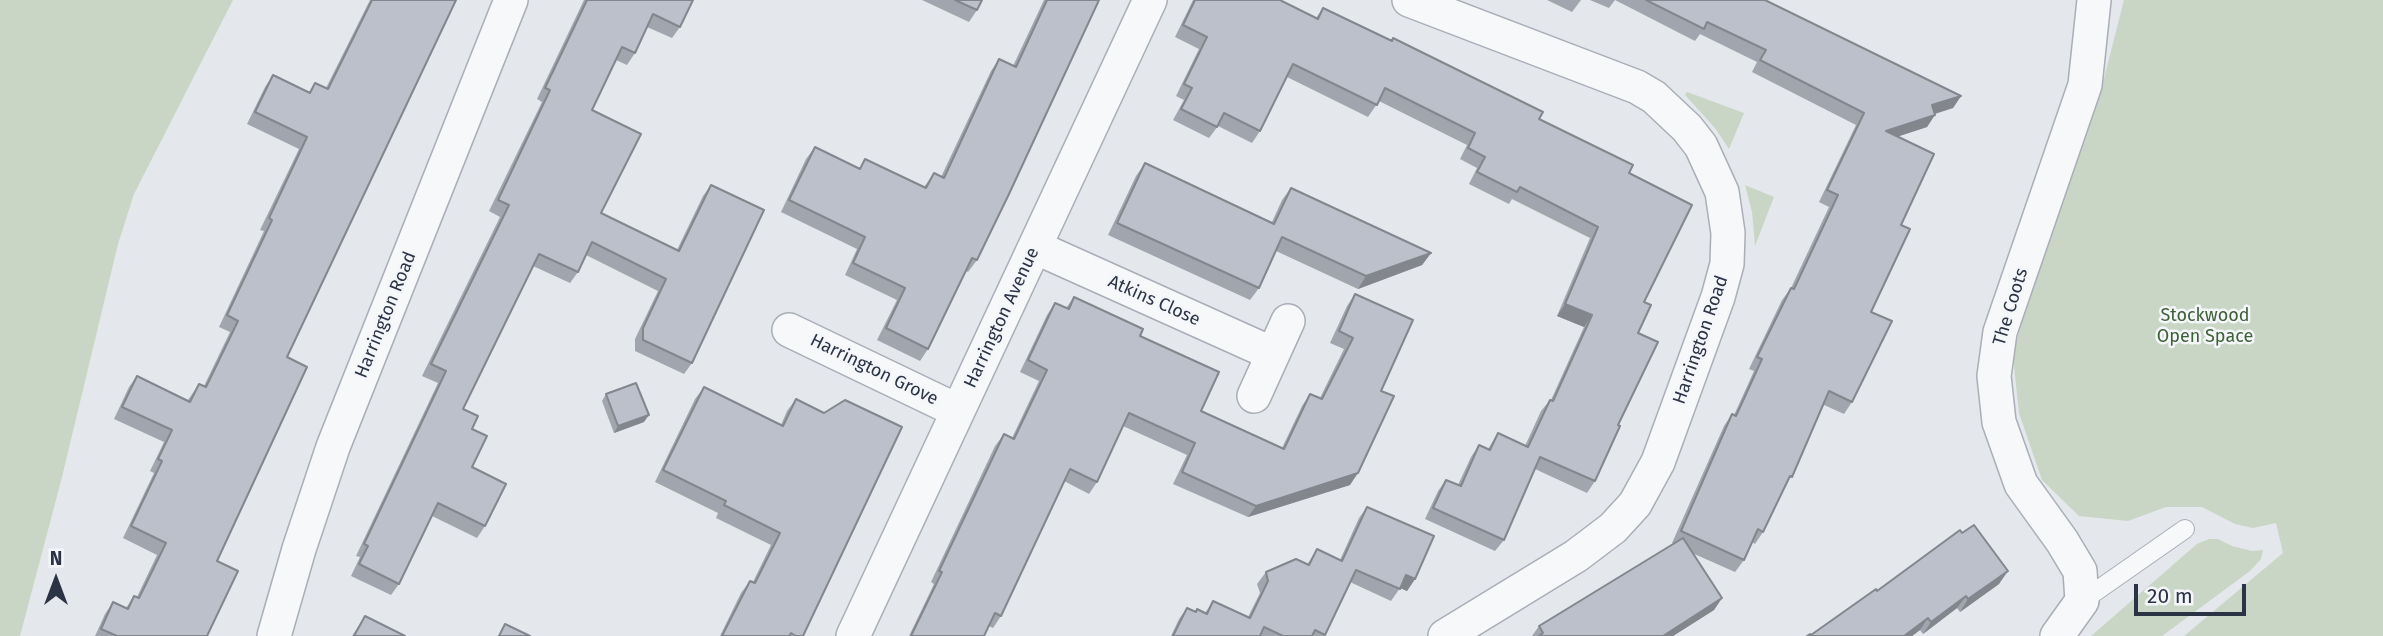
<!DOCTYPE html>
<style>
body{margin:0}
#map{position:relative;width:2383px;height:636px;overflow:hidden;background:#e4e7ec;font-family:"Fira Sans",sans-serif}
canvas{display:block}
.north{position:absolute;left:21px;top:545px;width:70px;height:70px;-webkit-text-stroke:5px #f4f6f9;paint-order:stroke;rotate:0deg;font-size:19px;font-weight:700;line-height:28px;text-align:center;color:#2b3445}
.north::after{content:'';display:block;margin:auto;width:24px;height:32px;background:#2b3445;clip-path:polygon(50% 0,100% 100%,50% 72%,0 100%)}
.scale{position:absolute;left:2134px;top:584px;width:112px;height:32px;box-sizing:border-box;border:4px solid #2b3445;border-top:0;padding-left:9px;font-size:21px;line-height:24px;white-space:nowrap;color:#2b3445;-webkit-text-stroke:5px #f4f6f9;paint-order:stroke}
</style>
<div id="map">
<canvas width="2383" height="636"></canvas>
<div class="north">N</div>
<div class="scale">20 m</div>
</div>
<script>
const g = document.querySelector('canvas').getContext('2d');
g.lineJoin = 'round';
function fillPath(path, color) { g.fillStyle = color; g.fill(path, 'evenodd'); }
const toPath = rows => new Path2D(rows.map(r => 'M' + r).join(''));
function trace(path, color, width, dash) { g.strokeStyle = color; g.lineWidth = width; g.lineCap = dash ? 'butt' : 'round'; g.setLineDash(dash || []); g.stroke(path); }
function write(font, color, halo, rows, align = 'center') {
  g.font = font + ' "Fira Sans",sans-serif'; g.lineWidth = 5; g.setLineDash([]); g.textBaseline = 'middle'; g.strokeStyle = halo; g.fillStyle = color; for (const [text, x, y, turn = 0] of rows) {
    g.save(); g.translate(x, y); g.rotate((+turn || 0) * Math.PI / 180); g.textAlign = isNaN(turn) ? turn : align; if (halo) g.strokeText(text, 0, 0); g.fillText(text, 0, 0); g.restore();
  }
}
const green = toPath([
 [0,0,233,0,134,194,118,244,62,477,20,636,0,636],
 [2124,0,2383,0,2383,636,2184,636,2283,553,2276,523,2253,528,2235,524,2202,507,2166,507,2128,521,2079,516,2042,480,2019,413,2013,357,2029,288,2101,90],
 [1687,92,1744,113,1729,149,1715,128,1685,95],
 [1745,185,1774,197,1755,246,1752,212],
 [2209,539,2218,539,2232,546,2252,551,2263,550,2261,559,2250,571,2162,636,2091,636,2197,544]
]);
const lane = toPath([
 [2082,601,2185,529]
]);
const street = toPath([
 [1409,0,1637,87,1654,97,1687,128,1701,146,1722,192,1728,233,1727,264,1718,297,1658,462,1635,504,1613,528,1576,556,1445,636],
 [1035,247,1273,354],
 [789,330,958,411],
 [1254,396,1288,321],
 [274,636,299,549,333,447,511,0],
 [853,636,1150,0],
 [2057,636,2082,601,2080,571,2062,541,2021,484,1999,422,1994,376,2000,332,2085,85,2094,0]
]);
const wall = toPath([
 [370,0,456,0,287,357,217,561,207,636,95,636,105,614,113,602,126,608,134,596,137,597,157,555,123,538,154,473,150,471,164,442,114,419,129,387,137,376,188,400,199,384,204,386,230,332,219,327,264,231,260,230,299,149,247,124,265,87,273,75,309,92,315,83,326,88],
 [584,0,693,0,680,27,672,38,647,27,635,53,627,65,616,60,592,110,601,213,677,250,703,196,711,185,692,363,684,374,635,351,635,339,658,291,586,255,578,272,570,283,533,266,463,409,472,429,472,467,485,526,477,538,432,516,399,584,391,595,351,576,360,557,356,556,438,383,422,376,500,217,489,211,542,102,537,99],
 [922,0,982,0,977,10,969,22],
 [1044,0,1099,0,977,260,968,272,966,271,928,349,920,361,877,340,897,300,845,275,857,249,781,212,806,159,815,147,859,169,865,159,924,187,934,173,941,177,991,71,999,59,1013,66],
 [1193,0,1280,0,1316,18,1323,8,1539,119,1629,173,1644,302,1638,333,1618,425,1595,481,1587,493,1535,469,1504,540,1495,551,1425,519,1438,491,1446,480,1458,485,1471,457,1479,445,1488,449,1498,433,1525,446,1541,411,1550,400,1551,400,1584,327,1557,316,1590,238,1512,199,1509,204,1469,184,1477,168,1460,159,1467,145,1379,101,1368,117,1287,77,1260,131,1252,143,1218,126,1209,138,1173,120,1184,100,1176,96,1199,49,1175,37],
 [1547,0,1581,0,1572,12],
 [1590,0,1765,0,1961,96,1953,108,1935,114,1927,127,1897,137,1901,225,1871,312,1852,402,1844,414,1824,405,1763,532,1755,544,1752,542,1744,560,1735,572,1692,553,1722,598,1714,610,1673,636,1532,636,1539,626,1674,544,1672,543,1724,426,1732,414,1734,415,1754,371,1749,369,1782,300,1791,288,1829,207,1819,202,1856,125,1752,72,1757,62,1700,34,1695,41,1615,0,1609,8],
 [1145,163,1272,222,1282,200,1291,188,1431,253,1422,265,1358,289,1276,251,1259,288,1250,300,1108,235,1136,176],
 [1355,294,1381,391,1350,485,1248,517,1173,484,1187,455,1123,426,1097,482,1089,494,1064,481,1001,616,993,628,989,626,984,636,909,636,934,584,931,582,995,446,1004,434,1012,438,1039,381,1020,372,1047,315,1055,303,1066,308,1074,297,1140,336,1201,411,1282,448,1302,406,1310,394,1320,398,1344,349,1330,343,1347,306],
 [704,387,781,425,787,411,796,399,803,636,720,636,741,593,750,581,753,582,771,545,716,518,718,513,655,482,695,399],
 [606,394,644,422,614,433,602,401],
 [1367,507,1415,579,1407,591,1400,588,1391,601,1350,582,1324,636,1171,636,1179,619,1187,608,1195,612,1205,613,1213,601,1248,617,1260,593,1257,584,1266,572,1307,565,1317,549,1340,560,1359,518],
 [1962,533,1999,584,1960,612,1957,608,1923,634,1920,630,1912,636,1807,636,1811,635],
 [365,616,405,636,352,636]
]);
const shadedWall = toPath([
 [1961,96,1953,108,1924,117,1932,105],
 [1935,115,1927,127,1877,143,1886,131],
 [1431,253,1422,265,1358,289,1366,276],
 [1565,304,1592,315,1584,327,1557,316],
 [649,415,644,422,614,433,618,426],
 [1358,473,1350,485,1248,517,1256,506],
 [2008,571,1999,584,1960,612,1968,599],
 [1406,575,1415,579,1407,591,1398,587],
 [1966,596,1957,608,1923,634,1931,622],
 [1722,598,1714,610,1673,636,1663,636],
 [1928,618,1920,630,1912,636,1904,636]
]);
const building = toPath([
 [372,0,456,0,287,357,307,367,217,561,238,571,207,636,117,636,101,629,113,602,128,609,134,596,139,598,166,543,131,526,162,461,158,459,172,430,122,407,137,376,190,402,199,384,206,387,238,321,227,315,272,220,269,218,307,137,255,112,273,75,310,93,315,83,328,89,372,0],
 [587,0,693,0,680,27,653,14,635,53,622,47,592,110,641,134,601,213,679,251,711,185,764,210,692,363,643,340,643,328,666,279,592,242,578,272,539,254,463,409,478,416,472,429,487,436,472,467,506,484,485,526,438,503,399,584,359,564,368,546,364,544,446,371,431,364,509,205,498,200,550,90,545,88,587,0],
 [955,0,982,0,977,10,955,0],
 [1047,0,1099,0,1009,194,977,260,972,258,928,349,886,328,905,288,853,263,865,237,789,200,815,147,860,169,865,159,926,188,934,173,944,178,999,59,1016,67,1047,0],
 [1195,0,1280,0,1318,19,1323,8,1392,41,1393,38,1543,112,1539,119,1633,165,1629,173,1692,205,1644,302,1651,305,1638,333,1658,342,1618,425,1620,426,1595,481,1540,457,1504,540,1433,508,1446,480,1461,486,1479,445,1490,450,1498,433,1528,447,1550,400,1553,401,1592,315,1565,304,1598,227,1520,187,1517,192,1477,172,1485,157,1468,148,1475,133,1385,88,1377,105,1293,64,1260,131,1224,113,1217,127,1181,109,1192,88,1184,84,1207,37,1183,25,1195,0],
 [1646,0,1765,0,1961,96,1932,105,1935,115,1886,131,1934,154,1901,225,1910,229,1871,312,1892,321,1852,402,1829,391,1792,477,1790,476,1763,532,1758,529,1744,560,1681,531,1732,414,1736,416,1762,359,1757,357,1791,288,1794,289,1838,195,1827,190,1864,113,1760,60,1766,50,1707,22,1704,29,1646,0],
 [1145,163,1274,224,1291,188,1431,253,1366,276,1282,237,1259,288,1117,223,1145,163],
 [1355,294,1413,320,1381,391,1394,396,1358,473,1256,506,1182,472,1195,443,1129,413,1097,482,1070,469,1001,616,995,613,984,636,911,636,942,572,939,571,1004,434,1014,439,1047,370,1028,360,1055,303,1069,309,1074,297,1143,329,1140,336,1219,372,1201,411,1284,449,1310,394,1322,399,1353,338,1339,331,1355,294],
 [636,383,649,415,618,426,606,394,636,383],
 [704,387,783,426,796,399,824,413,845,400,902,427,803,636,796,636,791,633,789,636,722,636,750,581,755,583,780,533,724,505,726,501,663,470,704,387],
 [1367,507,1434,536,1415,579,1406,575,1400,589,1356,570,1325,635,1315,630,1312,636,1283,636,1264,627,1260,636,1173,636,1187,608,1196,612,1197,609,1207,614,1213,601,1250,618,1268,581,1266,572,1296,559,1309,565,1317,549,1342,561,1367,507],
 [1974,525,2008,571,1968,599,1966,596,1931,622,1928,618,1904,636,1807,636,1810,634,1811,635,1876,589,1877,591,1960,530,1962,533,1974,525],
 [1683,538,1722,598,1663,636,1539,636,1543,633,1539,626,1683,538],
 [365,616,405,636,354,636,365,616],
 [505,624,530,636,499,636,505,624]
]);
const streetNames = [
 ["Atkins Close",1154,301,24],
 ["The Coots",2011,307,-73],
 ["Harrington Road",386,315,-68],
 ["Harrington Avenue",1002,318,-65],
 ["Harrington Road",1701,340,-71],
 ["Harrington Grove",874,370,26]
];
const parkNames = [
 ["Stockwood",2205,316],
 ["Open Space",2205,337]
];
fillPath(green, '#c9d6c5');
trace(lane, '#a9aeb7', 20);
trace(street, '#a9aeb7', 36);
trace(lane, '#f7f8fa', 18);
trace(street, '#f7f8fa', 33);
fillPath(wall, '#a1a5ae');
fillPath(shadedWall, '#83868d');
fillPath(building, '#bbc0ca');
trace(building, '#83868d', 2);
write('18px', '#2b3445', '#f4f6f9', streetNames);
write('18px', '#3f6138', '#f4f6f9', parkNames);
</script>
